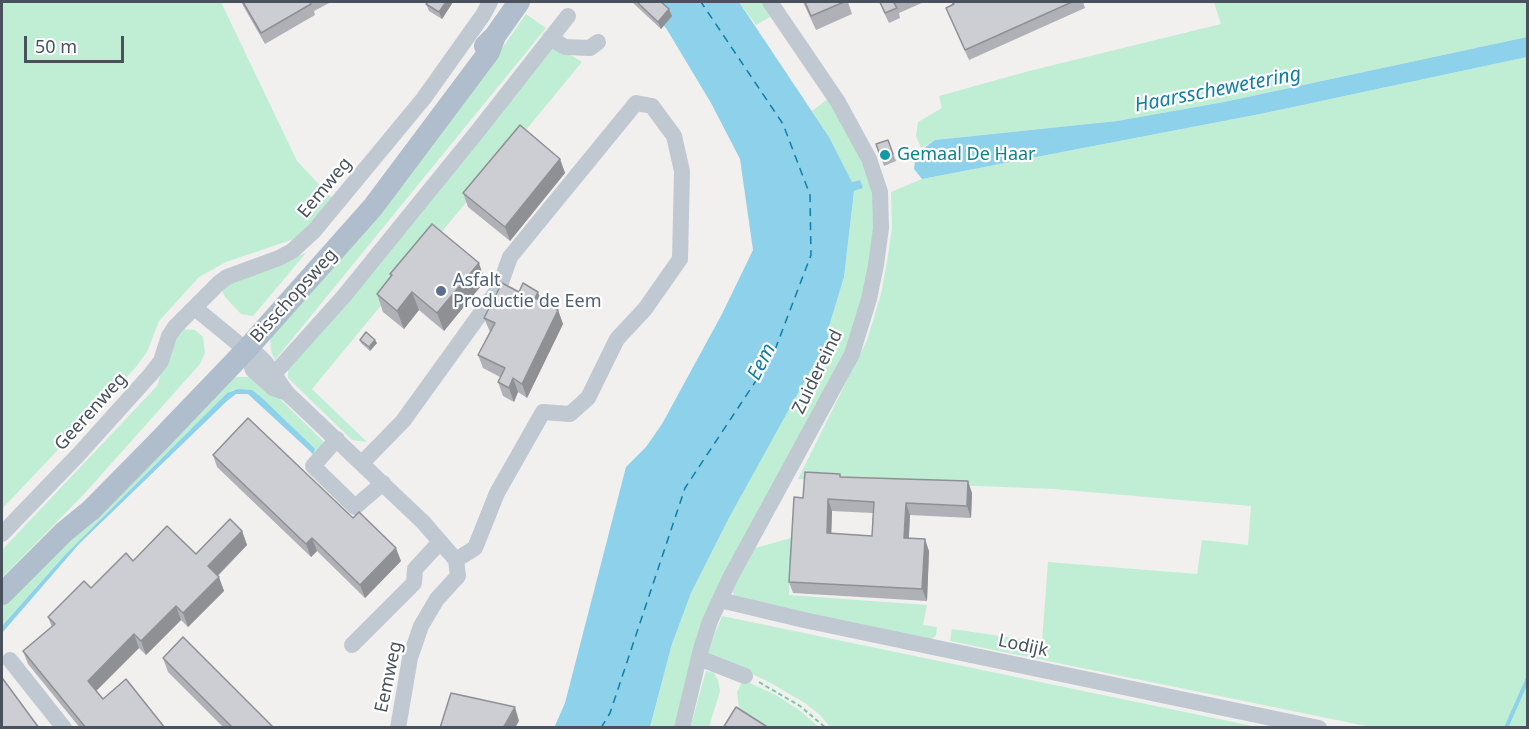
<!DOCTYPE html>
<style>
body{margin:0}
#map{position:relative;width:1529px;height:729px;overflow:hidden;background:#f2efef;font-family:"Noto Sans",sans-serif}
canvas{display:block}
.frame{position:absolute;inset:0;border:3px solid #48515c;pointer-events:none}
.scale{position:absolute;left:24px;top:36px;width:100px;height:27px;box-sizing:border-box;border:3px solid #48515c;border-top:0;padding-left:8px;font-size:18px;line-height:21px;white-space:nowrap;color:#48515c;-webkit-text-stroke:4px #fff;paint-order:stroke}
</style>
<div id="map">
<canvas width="1529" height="729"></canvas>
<div class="frame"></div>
<div class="scale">50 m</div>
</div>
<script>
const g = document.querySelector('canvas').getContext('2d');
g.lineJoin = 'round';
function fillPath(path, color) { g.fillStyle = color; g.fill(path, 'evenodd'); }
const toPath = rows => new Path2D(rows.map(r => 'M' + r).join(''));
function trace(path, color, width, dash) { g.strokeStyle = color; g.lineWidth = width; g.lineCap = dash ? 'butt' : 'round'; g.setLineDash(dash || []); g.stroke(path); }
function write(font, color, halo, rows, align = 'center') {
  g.font = font + ' "Noto Sans",sans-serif'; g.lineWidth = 4.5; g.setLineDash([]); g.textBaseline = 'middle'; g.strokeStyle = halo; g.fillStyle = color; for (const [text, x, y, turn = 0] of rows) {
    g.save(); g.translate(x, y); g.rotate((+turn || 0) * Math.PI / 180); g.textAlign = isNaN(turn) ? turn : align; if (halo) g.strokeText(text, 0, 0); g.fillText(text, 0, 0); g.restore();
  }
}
const green = toPath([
 [2,2,221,2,297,161,332,198,300,237,226,262,199,277,159,321,147,352,136,367,2,509],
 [739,2,762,2,772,16,756,25],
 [1214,2,1527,2,1527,37,1224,102,1117,121,936,140,921,148,916,136,918,122,942,108,939,96,1029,71,1221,24],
 [526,14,546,28,275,360,271,351,270,337,466,100],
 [551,43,582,62,312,389,367,442,352,440,288,378,288,365],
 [1527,57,1527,727,1371,727,950,641,952,629,1042,642,1048,562,1197,574,1202,540,1248,545,1251,506,1054,489,798,479,867,340,881,294,887,262,892,228,891,192,922,179,1265,113],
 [828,99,847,129,873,189,875,233,855,331,753,525,677,727,650,728,672,644,691,593,730,516,829,334,827,333,844,277,854,191,862,188,859,180,852,182,829,137,812,111],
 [306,253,253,316,241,314,225,297,222,290,243,274],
 [183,329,195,330,203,337,205,353,200,364,85,493,2,578,2,550,157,386,169,347],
 [237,377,249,377,276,395,323,441,321,451,314,457,311,453,313,454,261,397,234,390,227,393,65,555,2,626,2,604,230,379],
 [791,538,789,595,927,605,923,625,937,627,936,635,931,640,735,598,732,590,755,548],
 [722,616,1257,727,830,727,820,715,805,703,767,681,707,653],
 [706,671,714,673,718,680,720,691,709,727,690,728],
 [743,680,776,695,799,710,819,727,756,727,740,717,737,692]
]);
const water = toPath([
 [638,2,739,2,829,137,852,182,860,180,863,188,854,191,844,277,827,333,830,335,730,516,691,593,672,644,650,727,554,728,565,703,626,467,646,447,662,424,722,314,753,250,740,159,711,103,666,28],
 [1527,37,1527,57,1265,113,922,179,914,169,916,154,935,140,1117,121,1224,102],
 [238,389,252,390,261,397,315,449,313,454,248,394,236,394,227,401,79,544,2,633,2,626,65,555,227,393]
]);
const stream = toPath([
 [1506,728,1528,678]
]);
const ferry = toPath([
 [601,728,610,713,685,488,773,355,811,255,810,195,783,124,701,2]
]);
const path = toPath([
 [759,682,800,706,826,728]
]);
const minor = toPath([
 [550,38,565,47,590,48,598,42],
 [195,308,246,350,259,356,266,363,287,393,423,522,456,560,458,576,437,599,421,626,410,658,398,728],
 [246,350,253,370,273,388,284,392],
 [274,374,344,296,477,132,568,16],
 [337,439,313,466,355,507,383,483],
 [362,463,403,421,499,288,510,257,636,103,652,106,674,136,682,171,680,259,645,309,617,339,588,398,570,414,543,412,497,493,475,548,456,560],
 [2,534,79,454,151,374,161,361,169,336,175,327,219,283,227,277,279,258,292,251,314,231,424,98,483,15,490,2],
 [720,600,804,620,1319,728],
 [352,645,414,583,415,569,440,542],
 [699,658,745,676],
 [10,660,64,728],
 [682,728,701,649,710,621,730,578,852,354,869,299,876,265,881,228,880,192,869,159,838,102,770,2]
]);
const major = toPath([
 [485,46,495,36,519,2],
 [2,594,64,532,91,510,156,444,246,350,373,207,489,52,495,36]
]);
const wall = toPath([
 [241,2,331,2,314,11,315,15,265,44],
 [453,2,442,19,429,11,426,4],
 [632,2,661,2,672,16,661,29],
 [803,2,848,2,852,14,816,30],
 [879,2,924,2,899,13,900,18,889,23],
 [951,2,1083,2,1085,8,969,60,946,8,953,5],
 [888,140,896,161,884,166,876,144],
 [560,159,565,173,510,241,468,207,463,193],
 [390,274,485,281,444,331,419,310,404,329,383,312,377,294,391,276],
 [519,292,558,310,563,324,527,398,518,392,514,402,503,396,498,382,500,377,483,368,478,355,490,332,484,318],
 [360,340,377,343,370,351,361,343],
 [213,455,353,518,401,561,365,598,317,551,311,557,217,467],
 [841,477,972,493,971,518,910,515,909,538,929,551,927,601,793,593,789,582,803,498],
 [832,511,873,513,872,536,831,534],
 [242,531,247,545,218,576,224,591,188,627,181,620,146,655,139,648,96,691,103,699,165,728,80,728,28,664,23,651,52,627,48,617,133,561,196,554],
 [163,658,274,728,224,728,168,672]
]);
const shadedWall = toPath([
 [446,2,453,2,442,19,439,12],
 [669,9,672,16,661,29,658,22],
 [560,159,565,173,510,241,505,227],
 [479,263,485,281,444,331,437,313],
 [412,292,419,310,404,329,397,311],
 [538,292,543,306,535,298],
 [558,310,563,324,527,398,522,384],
 [375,340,377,343,370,351,369,347],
 [513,378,518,392,514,402,509,388],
 [968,481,972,493,971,518,967,506],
 [828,499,832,511,831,545,827,533],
 [906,503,910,515,908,549,904,538],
 [242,531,247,545,213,580,208,566],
 [312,538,317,551,311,557,306,544],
 [925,539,929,551,927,601,922,589],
 [396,548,401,561,365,598,360,585],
 [219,577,224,591,188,627,183,613],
 [176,606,181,620,146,655,141,641],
 [134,634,139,648,93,694,88,681],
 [515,707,519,721,515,728,503,728]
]);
const building = toPath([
 [243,2,310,2,311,4,261,33,243,2],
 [428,2,446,2,439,12,426,4,428,2],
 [637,2,661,2,669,9,658,22,637,2],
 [805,2,844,2,811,16,805,2],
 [880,2,897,2,894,3,897,8,885,13,880,2],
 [952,2,1072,2,965,50,946,8,954,4,952,2],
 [520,125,560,159,505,227,463,193,520,125],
 [888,140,893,154,881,158,876,144,888,140],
 [432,224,479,263,437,313,412,292,397,311,377,294,392,275,390,274,432,224],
 [502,283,519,292,523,283,538,292,535,298,558,310,522,384,513,378,509,388,498,382,505,368,478,355,495,323,484,318,502,283],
 [366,332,375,340,369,347,360,340,366,332],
 [248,418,353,518,359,512,396,548,360,585,312,538,306,544,213,455,248,418],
 [805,472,840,474,840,477,968,481,967,506,906,503,904,538,925,539,922,589,789,582,794,497,803,498,805,472],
 [828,499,874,502,872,536,827,533,828,499],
 [230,519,242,531,208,566,219,577,183,613,176,606,141,641,134,634,88,681,103,699,126,679,165,728,86,728,23,651,55,624,48,617,84,581,91,588,126,553,133,561,167,526,196,554,230,519],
 [183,637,274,728,233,728,163,658,183,637],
 [3,679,39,728,2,728,2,680,3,679],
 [451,693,515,707,503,728,440,728,451,693],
 [736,707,769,728,723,728,736,707]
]);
const markers = [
 [885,155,6,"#0f9aa8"],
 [441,291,6,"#5c6f8a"]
];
const cultureNames = [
 ["Gemaal De Haar",897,155]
];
const streetNames = [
 ["Eemweg",325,188,-50],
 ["Bisschopsweg",294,296,-48],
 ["Zuidereind",818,372,-64],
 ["Geerenweg",91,412,-48],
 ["Lodijk",1023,646,12],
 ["Eemweg",389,677,-78]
];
const serviceNames = [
 ["Asfalt",453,281],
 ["Productie de Eem",453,302]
];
const waterNames = [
 ["Haarsschewetering",1218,90,-11],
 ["Eem",762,362,-63]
];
fillPath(green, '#bfeed4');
fillPath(water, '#8dd1ea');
trace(stream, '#8dd1ea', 4);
trace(ferry, '#107fa7', 1.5, [8, 6]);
trace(path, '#78cba7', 2, [4.5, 3]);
trace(minor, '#c0c9d1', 16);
trace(major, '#b0bdcd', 22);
fillPath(wall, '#afb1b6');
fillPath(shadedWall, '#8f9094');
fillPath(building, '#ccced4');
trace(building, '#8f9094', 1.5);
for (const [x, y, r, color] of markers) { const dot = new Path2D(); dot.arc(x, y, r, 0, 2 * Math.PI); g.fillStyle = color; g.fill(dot); trace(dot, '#fff', 2); }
write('18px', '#0d838f', '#fff', cultureNames, 'left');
write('18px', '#48515c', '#fff', streetNames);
write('18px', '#4e5e75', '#fff', serviceNames, 'left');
write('italic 20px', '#107fa7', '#fff', waterNames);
</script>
